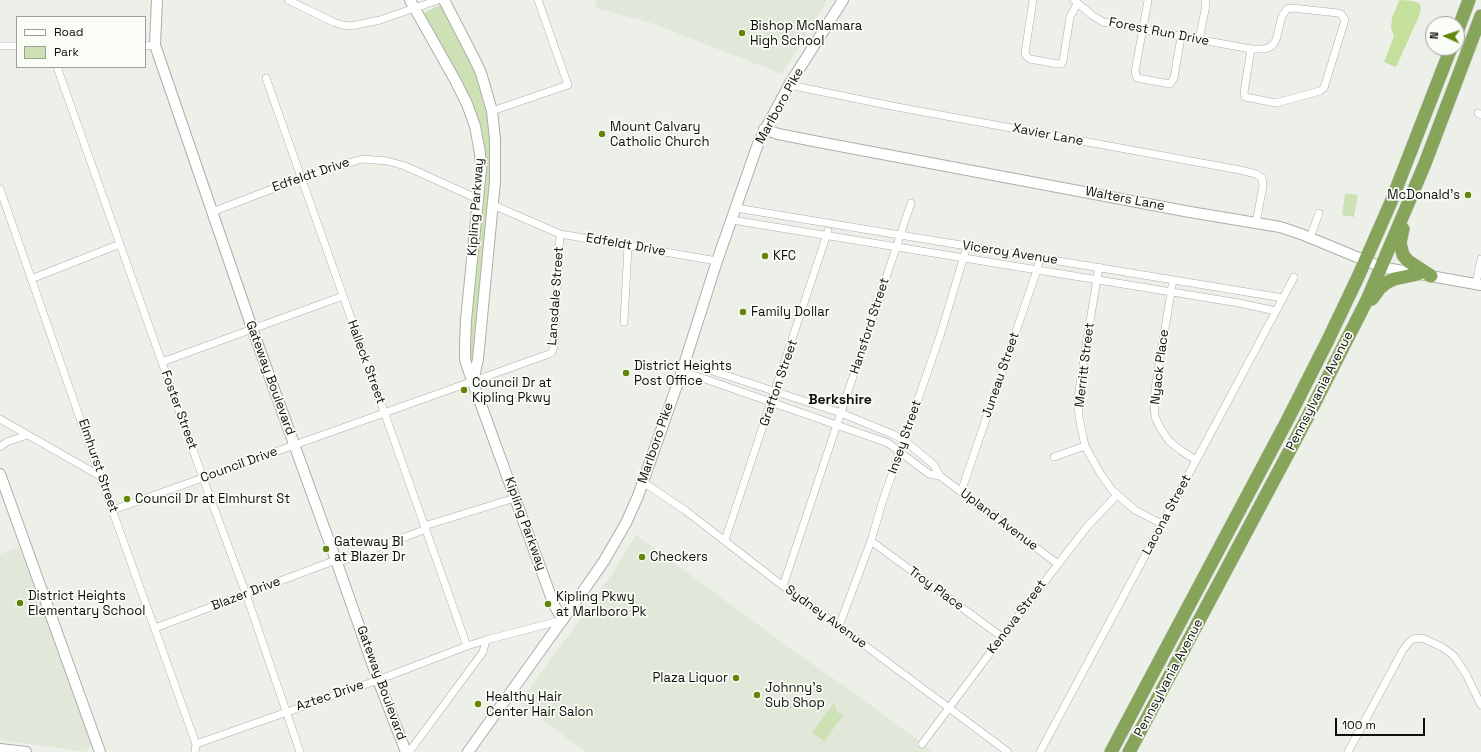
<!DOCTYPE html>
<style>
body{margin:0}
#map{position:relative;width:1481px;height:752px;overflow:hidden;background:#edf0e9;font-family:"Space Grotesk",sans-serif}
canvas{display:block}
.legend{position:absolute;left:16px;top:16px;width:130px;height:52px;box-sizing:border-box;background:#fafdf6;border:1px solid #9c9e98;margin:0;padding:5px 7px;list-style:none;font-size:12px;color:#0e0f0c}
.legend li{display:flex;align-items:center;gap:8px;height:20px}
.legend b{width:20px;border:1px solid #9c9e98}
.north{position:absolute;left:1425px;top:16px;width:40px;height:40px;box-sizing:border-box;background:#fafdf6;border:1px solid #9c9e98;border-radius:50%;rotate:273deg;font-size:11px;font-weight:700;line-height:16px;text-align:center;color:#0e0f0c}
.north::after{content:'';display:block;margin:auto;width:14px;height:18px;background:#61860a;clip-path:polygon(50% 0,100% 100%,50% 72%,0 100%)}
.scale{position:absolute;left:1335px;top:718px;width:90px;height:18px;box-sizing:border-box;border:2px solid #0e0f0c;border-top:0;padding-left:5px;font-size:12px;line-height:14px;white-space:nowrap;color:#0e0f0c;-webkit-text-stroke:3px #fafdf6;paint-order:stroke}
</style>
<div id="map">
<canvas width="1481" height="752"></canvas>
<ul class="legend">
<li><b style="height:5px;background:#fff"></b>Road</li>
<li><b style="height:11px;background:#cde1b5"></b>Park</li>
</ul>
<div class="north">N</div>
<div class="scale">100 m</div>
</div>
<script>
const g = document.querySelector('canvas').getContext('2d');
g.lineJoin = 'round';
function fillPath(path, color) { g.fillStyle = color; g.fill(path, 'evenodd'); }
const toPath = rows => new Path2D(rows.map(r => 'M' + r).join(''));
function trace(path, color, width, dash) { g.strokeStyle = color; g.lineWidth = width; g.lineCap = dash ? 'butt' : 'round'; g.setLineDash(dash || []); g.stroke(path); }
function write(font, color, halo, rows, align = 'center') {
  g.font = font + ' "Space Grotesk",sans-serif'; g.lineWidth = 3.5; g.setLineDash([]); g.textBaseline = 'middle'; g.strokeStyle = halo; g.fillStyle = color; for (const [text, x, y, turn = 0] of rows) {
    g.save(); g.translate(x, y); g.rotate((+turn || 0) * Math.PI / 180); g.textAlign = isNaN(turn) ? turn : align; if (halo) g.strokeText(text, 0, 0); g.fillText(text, 0, 0); g.restore();
  }
}
const built = toPath([
 [595,0,827,0,782,74,654,24,597,8],
 [636,535,791,649,864,700,934,752,586,752,520,703,549,661,575,627,614,571],
 [19,547,92,744,86,752,0,740,0,554]
]);
const green = toPath([
 [440,5,443,7,482,85,494,153,476,364,472,366,469,345,486,165,482,134,471,99,424,17,425,12],
 [1345,193,1358,195,1354,217,1342,215],
 [834,703,837,712,843,716,824,741,812,733]
]);
const water = toPath([
 [1400,0,1413,1,1420,4,1421,8,1419,16,1396,67,1384,62,1394,36,1391,28,1392,18,1399,1]
]);
const street = toPath([
 [288,0,333,22,342,25,351,26,380,20,438,0],
 [1033,0,1025,53,1026,56,1030,59,1058,64,1061,64,1063,61,1070,17,1077,4],
 [1074,0,1093,16,1103,22,1251,49],
 [1148,0,1135,72,1137,78,1170,84,1174,78,1181,37],
 [1292,8,1338,13,1341,14,1345,20,1324,88,1320,91,1276,103,1245,97,1244,92,1251,49,1265,49,1272,46,1276,40,1282,16,1287,9,1292,8],
 [1199,40,1206,5,1205,0],
 [0,46,17,46],
 [145,46,155,45],
 [57,67,203,478,246,594,300,752],
 [266,78,467,646],
 [789,85,897,107,1240,170,1256,174,1262,178,1263,186,1256,223],
 [492,111,568,85,538,0],
 [1478,113,1481,115],
 [0,189,100,476,196,744],
 [493,205,560,234,717,261],
 [736,208,1283,298],
 [212,212,301,178,362,159,387,161,405,166,478,199],
 [732,220,1239,303,1276,311],
 [1310,238,1319,213],
 [1099,267,1086,345,1078,398,1079,417,1085,446,1100,473,1112,490,1135,510,1162,524],
 [31,279,120,244],
 [1173,280,1155,389,1154,403,1155,417,1161,429,1169,441,1180,450,1196,460],
 [1476,284,1481,259],
 [624,322,628,246],
 [162,362,343,296],
 [685,362,841,413,892,434,904,440,934,465,940,476,1058,564],
 [682,371,888,443,929,474,940,476],
 [0,419,100,476],
 [0,447,7,442,27,435],
 [1054,457,1085,446],
 [643,482,686,511,783,586,839,626,1008,752],
 [961,492,1037,270,1040,258],
 [113,510,549,354,552,352,554,347,560,234],
 [424,526,515,498],
 [725,540,828,231],
 [871,541,1002,637],
 [337,563,426,529],
 [783,586,911,203],
 [839,626,871,541,882,503,940,336,967,246],
 [155,628,336,560],
 [922,744,1002,637,1086,528,1117,495],
 [195,752,196,744,378,680,467,646,486,640,563,620],
 [409,752,483,652,486,640],
 [1040,752,1283,298,1294,277],
 [1348,752,1403,650,1409,642,1413,639,1422,638,1431,642,1442,647,1454,656,1466,674,1481,705]
]);
const secondary = toPath([
 [157,0,155,45,252,328,337,563,378,680,406,752],
 [410,0,455,80,467,104,475,126,480,153,481,169,466,320,465,345,465,359,468,369,554,605,563,620],
 [444,0,474,58,481,73,492,111,495,139,495,181,478,359,473,382],
 [764,129,778,134,824,143,1190,212,1280,227,1301,234,1381,267,1481,285],
 [0,474,100,752],
 [0,749,26,752],
 [468,752,586,587,604,561,626,523,638,496,682,371,717,261,759,141,789,85,843,0]
]);
const highway = toPath([
 [1457,32,1469,0],
 [1403,229,1400,243,1403,255,1408,261,1431,276],
 [1372,299,1380,288,1386,283,1394,279,1418,274],
 [1111,752,1288,419,1328,340,1358,277,1391,202,1451,48],
 [1129,752,1307,418,1367,300,1424,166,1481,16]
]);
const markers = [
 [742,33,4,"#61860a"],
 [602,134,4,"#61860a"],
 [1468,195,4,"#61860a"],
 [765,256,4,"#61860a"],
 [743,312,4,"#61860a"],
 [626,373,4,"#61860a"],
 [464,390,4,"#61860a"],
 [127,499,4,"#61860a"],
 [326,549,4,"#61860a"],
 [642,557,4,"#61860a"],
 [20,603,4,"#61860a"],
 [548,604,4,"#61860a"],
 [736,678,4,"#61860a"],
 [757,695,4,"#61860a"],
 [478,704,4,"#61860a"]
];
const poiNames = [
 ["Bishop McNamara",750,26],
 ["High School",750,41],
 ["Mount Calvary",610,127],
 ["Catholic Church",610,142],
 ["McDonald's",1460,195,"right"],
 ["KFC",773,256],
 ["Family Dollar",751,312],
 ["District Heights",634,366],
 ["Post Office",634,381],
 ["Council Dr at",472,383],
 ["Kipling Pkwy",472,398],
 ["Council Dr at Elmhurst St",135,499],
 ["Gateway Bl",334,542],
 ["at Blazer Dr",334,557],
 ["Checkers",650,557],
 ["District Heights",28,596],
 ["Elementary School",28,611],
 ["Kipling Pkwy",556,597],
 ["at Marlboro Pk",556,612],
 ["Plaza Liquor",728,678,"right"],
 ["Johnny's",765,688],
 ["Sub Shop",765,703],
 ["Healthy Hair",486,697],
 ["Center Hair Salon",486,712]
];
const streetNames = [
 ["Forest Run Drive",1159,32,11],
 ["Marlboro Pike",780,106,-61],
 ["Xavier Lane",1048,135,11],
 ["Edfeldt Drive",311,175,-19],
 ["Walters Lane",1125,199,11],
 ["Kipling Parkway",476,207,-86],
 ["Edfeldt Drive",626,245,10],
 ["Viceroy Avenue",1010,253,9],
 ["Lansdale Street",556,296,-86],
 ["Hansford Street",870,326,-72],
 ["Halleck Street",366,362,70],
 ["Merritt Street",1085,365,-83],
 ["Nyack Place",1160,367,-83],
 ["Juneau Street",1001,375,-71],
 ["Gateway Boulevard",270,378,70],
 ["Grafton Street",779,383,-71],
 ["Pennsylvania Avenue",1320,391,-63],
 ["Foster Street",179,410,70],
 ["Insey Street",905,437,-71],
 ["Marlboro Pike",656,443,-71],
 ["Council Drive",239,465,-20],
 ["Elmhurst Street",98,466,71],
 ["Lacona Street",1167,515,-62],
 ["Upland Avenue",999,520,37],
 ["Kipling Parkway",525,524,70],
 ["Troy Place",936,589,36],
 ["Blazer Drive",246,594,-21],
 ["Sydney Avenue",826,617,36],
 ["Kenova Street",1017,617,-53],
 ["Pennsylvania Avenue",1169,678,-62],
 ["Gateway Boulevard",381,683,70],
 ["Aztec Drive",330,696,-19]
];
const neighbourhoodNames = [
 ["Berkshire",840,400]
];
fillPath(built, '#e1e7d9');
fillPath(green, '#cde1b5');
fillPath(water, '#c4e09c');
trace(street, '#acafa8', 8);
trace(secondary, '#acafa8', 12);
trace(highway, '#cacaca', 14);
trace(street, '#fff', 7);
trace(secondary, '#fff', 10);
trace(highway, '#87a45b', 13);
for (const [x, y, r, color] of markers) { const dot = new Path2D(); dot.arc(x, y, r, 0, 2 * Math.PI); g.fillStyle = color; g.fill(dot); trace(dot, '#fafdf6', 1.5); }
write('13px', '#0e0f0c', '#fafdf6', poiNames, 'left');
write('13px', '#0e0f0c', '#fafdf6', streetNames);
write('bold 14px', '#0e0f0c', '#fafdf6', neighbourhoodNames);
</script>
